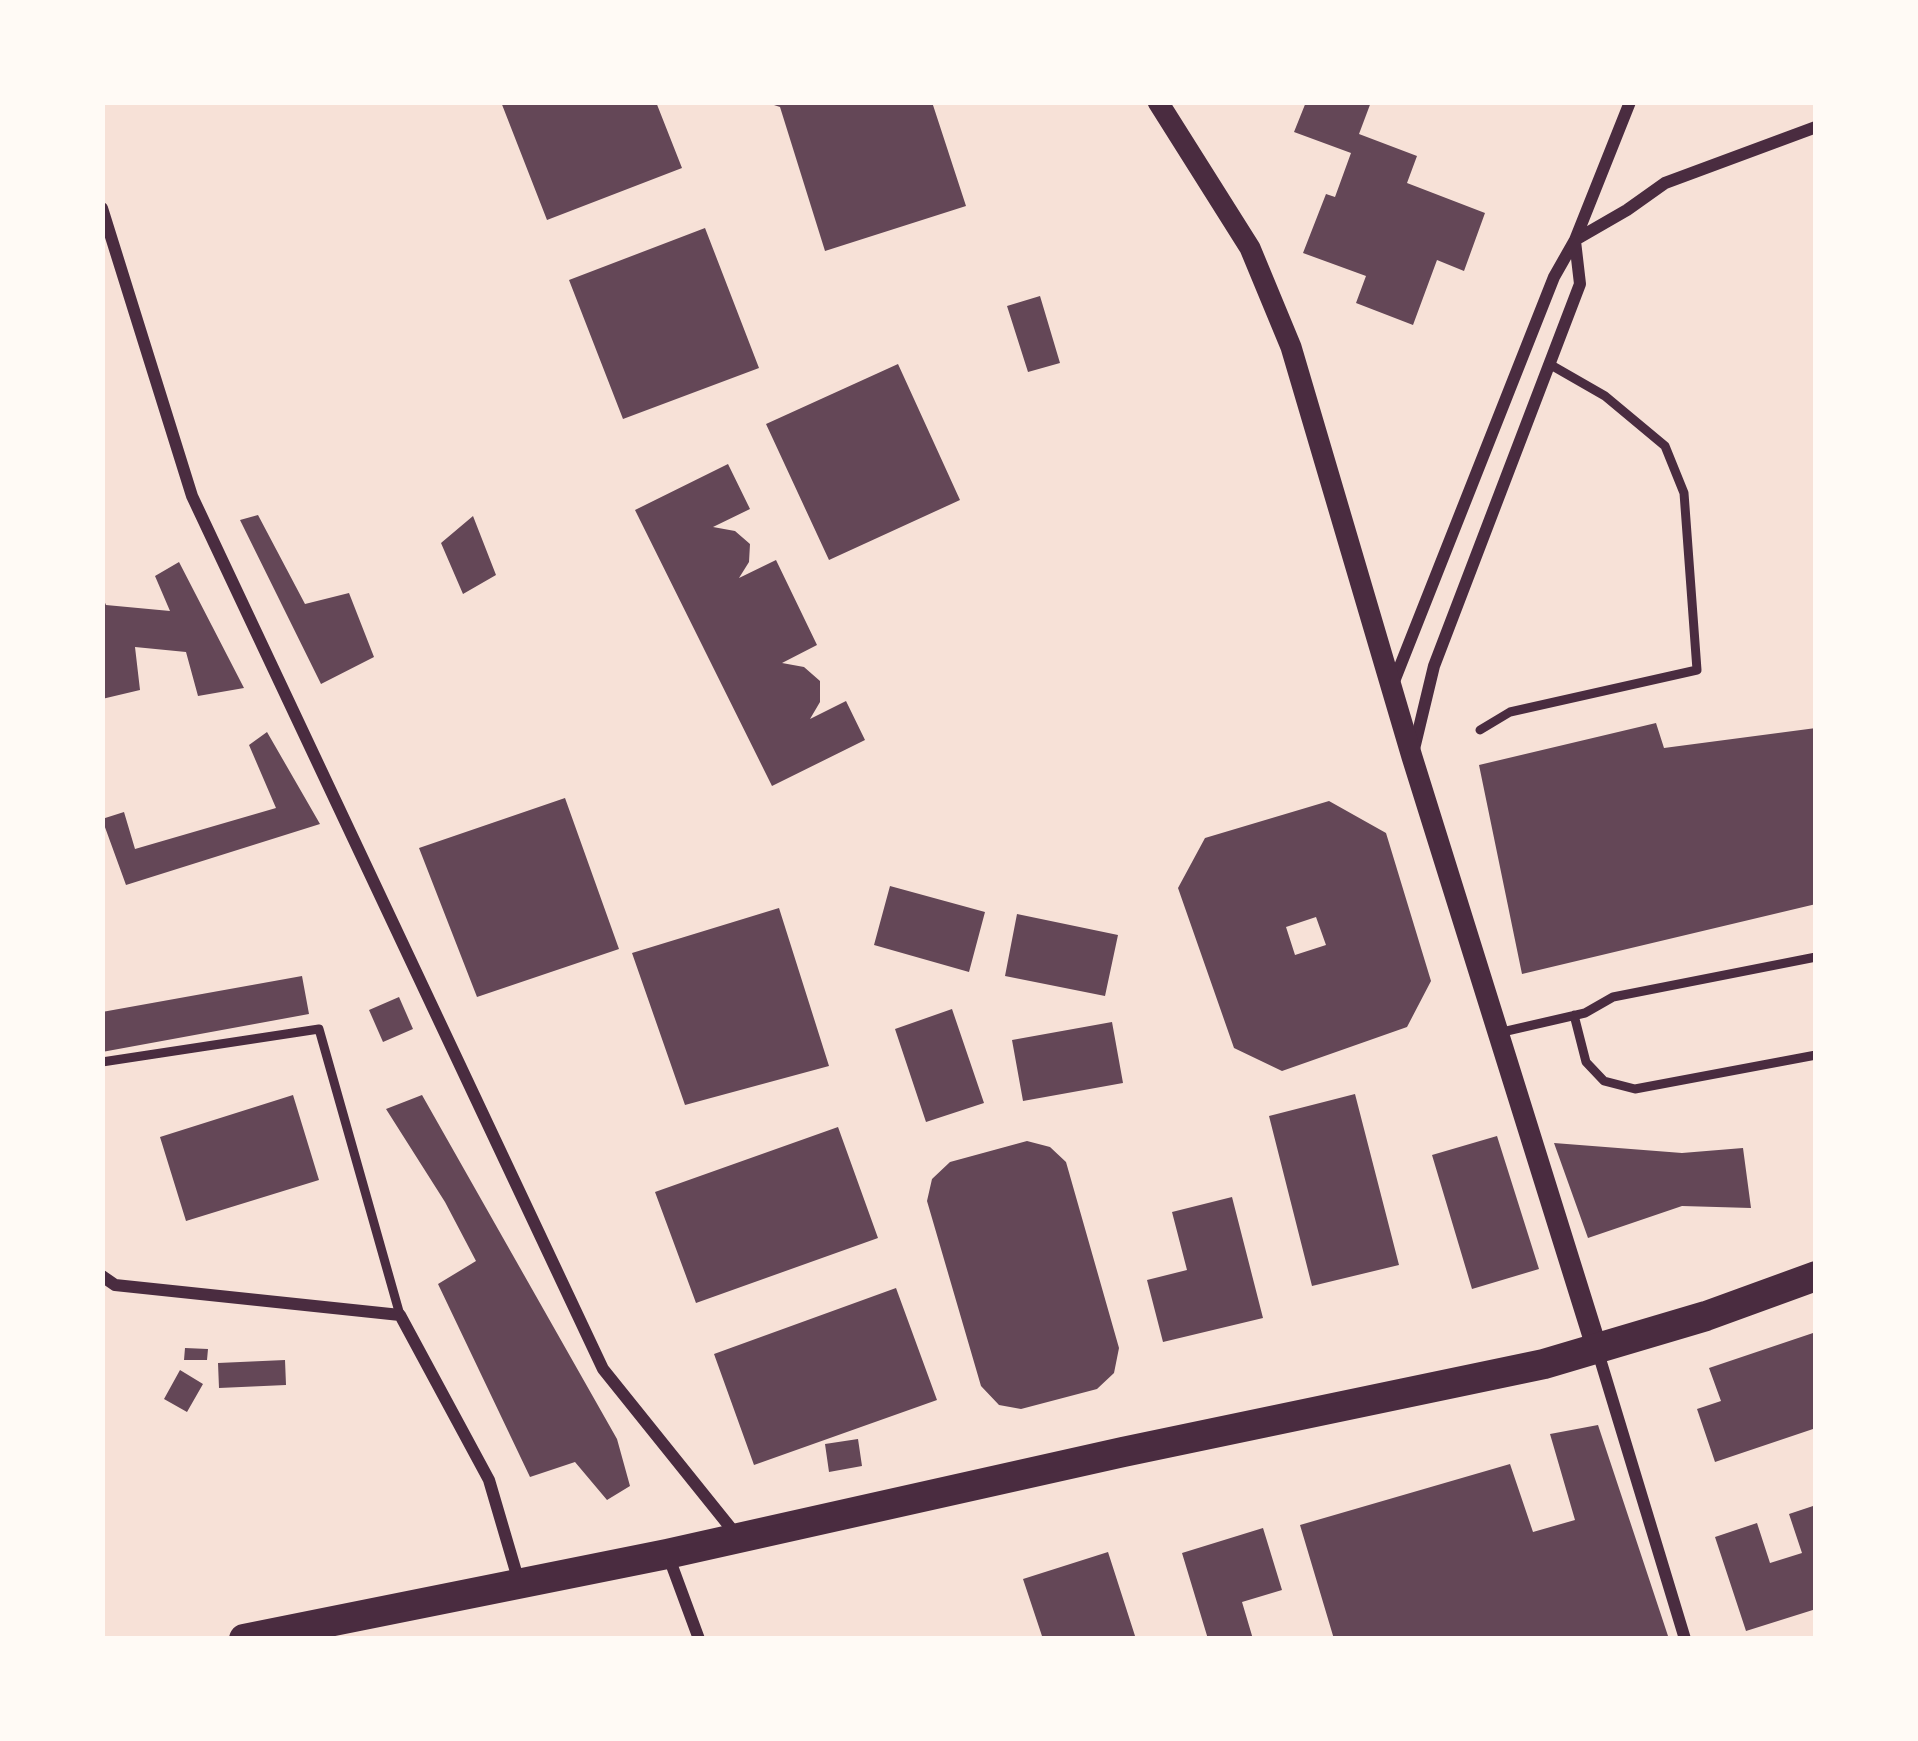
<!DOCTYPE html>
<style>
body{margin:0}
#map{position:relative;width:1918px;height:1741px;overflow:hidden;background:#f7e1d7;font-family:Montserrat,sans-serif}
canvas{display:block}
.frame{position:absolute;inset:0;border:105px solid #fffaf5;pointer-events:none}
</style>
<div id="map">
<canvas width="1918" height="1741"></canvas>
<div class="frame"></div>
</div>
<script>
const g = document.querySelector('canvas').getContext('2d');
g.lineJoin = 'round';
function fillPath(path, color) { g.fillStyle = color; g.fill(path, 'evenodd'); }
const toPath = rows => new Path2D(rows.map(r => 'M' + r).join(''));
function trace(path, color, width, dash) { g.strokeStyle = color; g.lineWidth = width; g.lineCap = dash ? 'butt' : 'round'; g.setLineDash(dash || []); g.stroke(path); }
const building = toPath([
 [501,102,656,102,682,168,547,220],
 [765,102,932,102,966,206,825,251,780,107],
 [1306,102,1371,102,1359,134,1417,156,1407,183,1485,213,1464,271,1437,260,1413,325,1356,303,1366,276,1303,253,1326,194,1335,197,1351,153,1294,132],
 [705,228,759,368,623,419,569,280],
 [1040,296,1060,363,1028,372,1007,306],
 [898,364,960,500,829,560,766,424],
 [728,464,750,509,713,527,735,531,750,544,749,562,739,578,776,560,817,645,782,663,804,667,820,681,820,702,810,719,846,701,865,740,772,786,635,510],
 [258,515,305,604,349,593,374,657,321,684,240,520],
 [473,516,496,575,463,594,441,543],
 [179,562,244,688,198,696,186,652,135,647,140,690,102,699,102,596,106,605,170,611,155,576],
 [1656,723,1664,748,1816,728,1816,904,1522,974,1479,765],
 [267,732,320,824,126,885,102,819,124,812,135,849,276,808,249,745],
 [565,798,619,949,477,997,419,848],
 [1329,801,1386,833,1431,981,1407,1027,1282,1071,1234,1048,1178,888,1205,838],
 [1316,917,1326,945,1295,955,1286,927],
 [890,886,985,912,969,972,874,945],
 [779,908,829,1066,685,1105,632,953],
 [1017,914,1118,935,1105,996,1005,976],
 [302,976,309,1014,102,1052,102,1012],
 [399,997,413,1029,383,1042,369,1010],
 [952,1009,984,1103,926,1122,895,1029],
 [1112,1022,1123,1083,1023,1101,1012,1040],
 [1355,1094,1399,1265,1312,1286,1269,1116],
 [293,1095,319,1180,186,1221,160,1137],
 [422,1095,617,1439,630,1486,607,1500,575,1462,530,1477,438,1284,476,1261,445,1202,386,1109],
 [838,1127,878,1238,696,1303,655,1192],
 [1497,1136,1539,1269,1472,1289,1432,1155],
 [1027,1141,1050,1147,1066,1162,1119,1348,1114,1373,1097,1389,1021,1409,999,1405,981,1386,927,1201,932,1179,950,1162],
 [1554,1143,1682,1153,1743,1148,1751,1208,1682,1206,1588,1238],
 [1232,1197,1263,1318,1163,1342,1147,1280,1187,1270,1172,1212],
 [896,1288,937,1400,754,1465,714,1354],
 [1816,1332,1816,1428,1715,1462,1697,1409,1721,1401,1709,1368],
 [185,1348,208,1349,207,1360,184,1360],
 [285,1360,286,1385,219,1388,218,1363],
 [180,1370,203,1384,187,1412,164,1399],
 [1598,1425,1669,1639,1334,1639,1300,1525,1510,1464,1533,1532,1575,1520,1550,1434],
 [858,1439,862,1466,829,1472,825,1444],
 [1816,1505,1816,1609,1746,1631,1715,1537,1757,1523,1770,1563,1802,1553,1789,1514],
 [1263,1528,1282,1590,1242,1602,1253,1639,1208,1639,1182,1553],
 [1108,1552,1136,1639,1043,1639,1023,1579]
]);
const service = toPath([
 [1480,730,1510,712,1697,670,1684,493,1665,446,1605,396,1551,365],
 [1574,1015,1586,1062,1604,1081,1635,1089,1816,1055],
 [1498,1033,1585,1013,1613,997,1816,957],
 [102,1062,319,1029,400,1315]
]);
const minor = toPath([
 [102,208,192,496,603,1369,738,1537],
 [1575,240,1627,210,1665,183,1816,127],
 [1393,684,1554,277,1575,240,1630,102],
 [1414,749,1434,666,1580,284,1575,241],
 [102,1276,115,1285,400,1315,489,1480,519,1582],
 [1597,1349,1685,1639],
 [668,1555,699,1639]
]);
const tertiary = toPath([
 [1158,102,1250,248,1291,347,1412,757,1597,1349]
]);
const primary = toPath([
 [244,1639,667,1554,1123,1452,1544,1364,1706,1316,1816,1276]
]);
fillPath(building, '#644757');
trace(service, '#4a2c40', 9);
trace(minor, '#4a2c40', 12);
trace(tertiary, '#4a2c40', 21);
trace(primary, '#4a2c40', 30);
</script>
